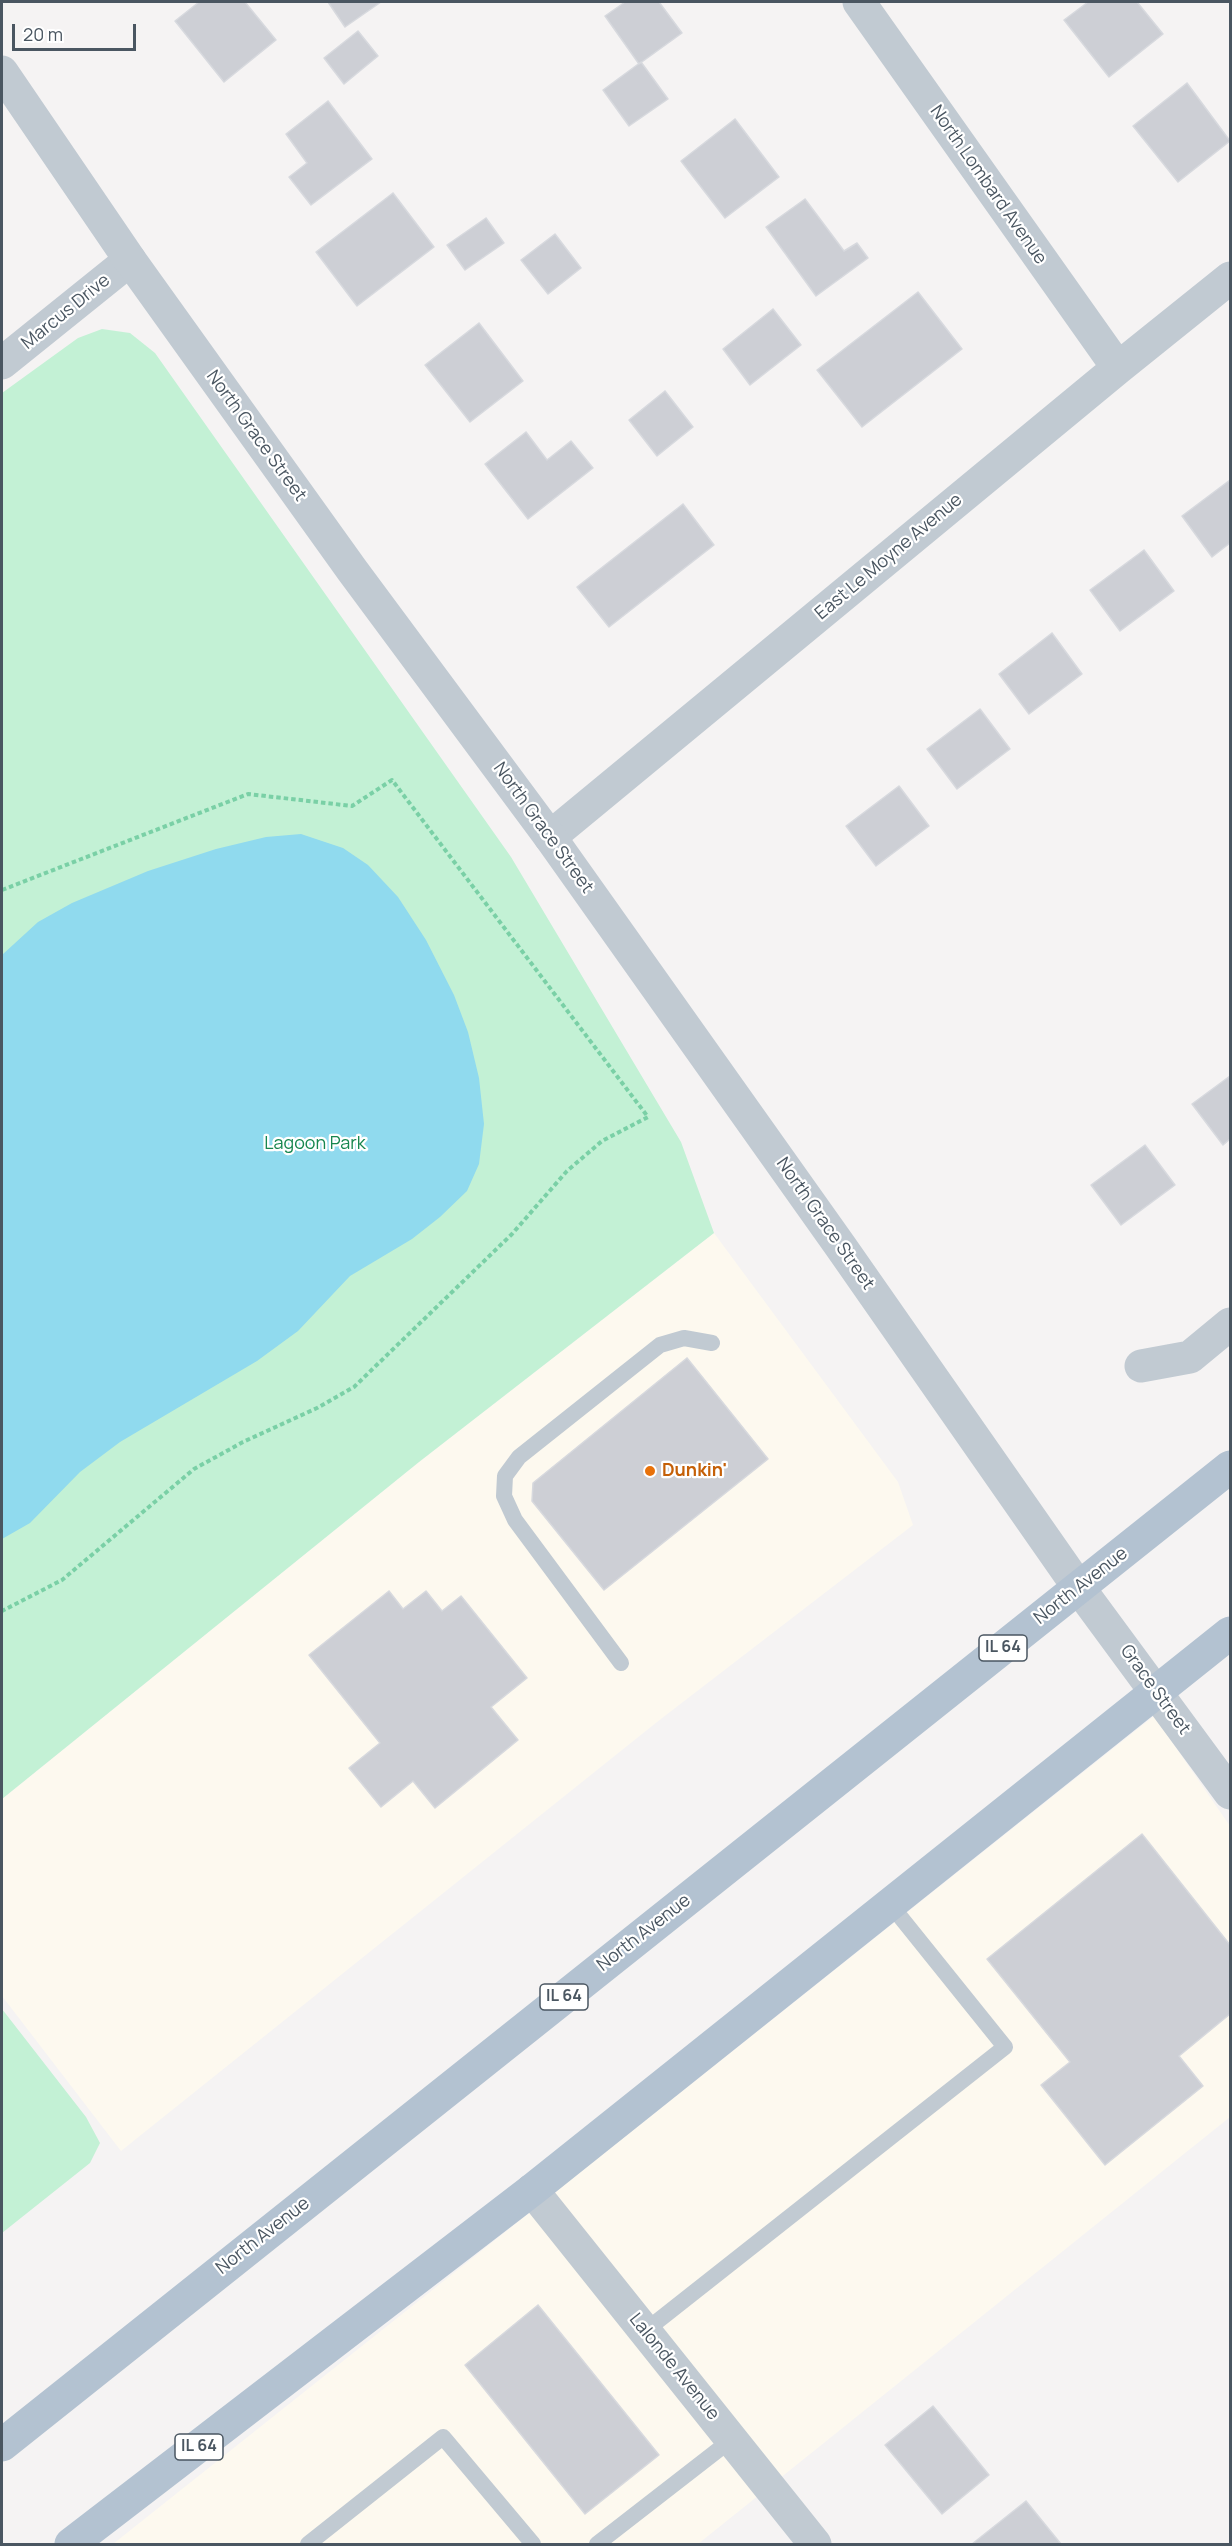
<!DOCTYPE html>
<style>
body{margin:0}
#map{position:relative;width:1232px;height:2546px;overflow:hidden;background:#f5f3f3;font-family:Manrope,sans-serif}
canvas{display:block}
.frame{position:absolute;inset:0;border:3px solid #4a5661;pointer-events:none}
.scale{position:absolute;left:12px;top:24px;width:124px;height:27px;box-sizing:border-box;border:3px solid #4a5661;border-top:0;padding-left:8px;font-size:18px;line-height:21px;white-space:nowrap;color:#4a5661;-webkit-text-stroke:4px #fff;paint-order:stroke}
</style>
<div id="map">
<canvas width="1232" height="2546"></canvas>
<div class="frame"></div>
<div class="scale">20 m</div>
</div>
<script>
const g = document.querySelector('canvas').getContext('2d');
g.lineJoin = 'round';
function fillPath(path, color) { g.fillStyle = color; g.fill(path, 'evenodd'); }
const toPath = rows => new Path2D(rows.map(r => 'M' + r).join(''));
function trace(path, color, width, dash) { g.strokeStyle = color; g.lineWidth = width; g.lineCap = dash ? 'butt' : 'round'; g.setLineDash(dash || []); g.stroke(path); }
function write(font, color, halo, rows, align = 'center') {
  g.font = font + ' Manrope,sans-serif'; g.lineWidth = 4.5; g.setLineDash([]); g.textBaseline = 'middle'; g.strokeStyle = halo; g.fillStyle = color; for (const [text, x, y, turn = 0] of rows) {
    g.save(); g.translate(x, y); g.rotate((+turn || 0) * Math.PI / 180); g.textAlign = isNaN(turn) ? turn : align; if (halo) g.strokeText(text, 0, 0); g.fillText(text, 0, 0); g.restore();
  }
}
const commercial = toPath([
 [714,1233,898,1482,913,1525,657,1722,121,2151,2,1996,2,1799,419,1462],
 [1154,1716,1230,1826,1230,2117,698,2544,113,2544]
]);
const green = toPath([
 [102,329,130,333,155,353,511,857,681,1142,714,1233,419,1462,2,1799,2,393,78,338],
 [2,2009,86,2117,100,2143,90,2163,2,2233]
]);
const water = toPath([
 [301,834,343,848,368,865,398,897,426,940,454,995,468,1032,479,1078,484,1124,479,1164,467,1191,440,1217,412,1239,350,1276,298,1331,257,1361,120,1442,80,1472,30,1523,2,1539,2,955,38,922,72,903,148,871,216,849,266,837]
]);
const building = toPath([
 [199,2,245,2,276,40,224,82,175,21,199,2],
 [328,2,381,2,345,27,328,2],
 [625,2,659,2,682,33,639,64,605,16,625,2],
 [1088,2,1137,2,1163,34,1109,77,1064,20,1088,2],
 [358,31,378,56,344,84,324,58,358,31],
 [641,62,668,99,629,126,603,90,641,62],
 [1187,83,1230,141,1178,182,1133,126,1187,83],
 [328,101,372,159,311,205,289,177,307,163,286,134,328,101],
 [735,119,779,177,725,218,681,161,735,119],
 [393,193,434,247,357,306,316,252,393,193],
 [805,199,844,251,857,243,868,258,816,296,766,227,805,199],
 [486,218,504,243,465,270,447,245,486,218],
 [555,234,581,268,548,294,521,260,555,234],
 [918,292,962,349,862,427,817,370,918,292],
 [773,309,801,345,750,385,723,349,773,309],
 [479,323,523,381,470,422,425,365,479,323],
 [665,391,693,427,657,456,629,420,665,391],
 [526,432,547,460,571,441,593,468,528,519,485,464,526,432],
 [1230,480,1230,543,1212,557,1182,516,1230,480],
 [683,504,714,545,609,627,577,587,683,504],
 [1144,550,1174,591,1120,631,1090,590,1144,550],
 [1052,633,1082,674,1029,714,999,674,1052,633],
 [980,709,1010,749,957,789,927,749,980,709],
 [899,786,929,826,876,866,846,826,899,786],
 [1230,1076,1230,1139,1223,1145,1192,1104,1230,1076],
 [1145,1145,1175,1185,1121,1225,1091,1185,1145,1145],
 [687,1358,768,1459,604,1590,532,1501,533,1483,687,1358],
 [389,1591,403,1609,426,1591,442,1611,461,1596,527,1678,491,1707,518,1740,435,1808,413,1781,381,1807,349,1768,380,1743,309,1655,389,1591],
 [1142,1834,1230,1945,1230,2014,1179,2056,1203,2086,1105,2165,1041,2085,1070,2062,987,1959,1142,1834],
 [538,2305,659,2455,585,2514,465,2365,538,2305],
 [933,2406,989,2475,942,2514,885,2445,933,2406],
 [1026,2501,1061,2544,972,2544,1026,2501]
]);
const path = toPath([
 [2,890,248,794,352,806,392,780,648,1117,602,1141,567,1171,512,1234,354,1387,317,1408,243,1442,194,1469,62,1580,2,1611]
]);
const service = toPath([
 [621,1663,515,1520,504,1496,505,1476,519,1457,660,1345,684,1338,712,1343],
 [645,2331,1005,2047,890,1904],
 [308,2544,443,2437,533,2544],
 [597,2544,731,2440]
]);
const minor = toPath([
 [859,2,1118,368],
 [2,363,130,260],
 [550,837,1118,368,1230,278],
 [1141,1366,1190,1357,1230,1324],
 [532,2190,815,2544]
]);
const tertiary = toPath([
 [2,72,130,260,352,570,550,837,841,1247,1079,1588,1230,1793]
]);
const primary = toPath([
 [2,2445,1230,1467],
 [71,2544,532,2190,1230,1633]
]);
const markers = [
 [650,1471,6,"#e8710a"]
];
const shields = [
 [1003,1648,48],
 [564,1997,48],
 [199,2447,48]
];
const shieldNames = [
 ["IL 64",1003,1648],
 ["IL 64",564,1997],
 ["IL 64",199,2447]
];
const streetNames = [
 ["North Lombard Avenue",988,185,55],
 ["Marcus Drive",66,312,-39],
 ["North Grace Street",256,436,54],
 ["East Le Moyne Avenue",889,557,-40],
 ["North Grace Street",543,828,54],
 ["North Grace Street",825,1224,55],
 ["North Avenue",1081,1586,-38],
 ["Grace Street",1155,1690,54],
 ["North Avenue",644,1933,-38],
 ["North Avenue",263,2236,-38],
 ["Lalonde Avenue",674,2367,51]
];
const parkNames = [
 ["Lagoon Park",315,1144]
];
const foodNames = [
 ["Dunkin'",662,1471]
];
fillPath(commercial, '#fdf9ef');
fillPath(green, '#c3f1d5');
fillPath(water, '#90daee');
fillPath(building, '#cdcfd5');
trace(building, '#d7d9de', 1.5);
trace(path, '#7ad0a6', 4, [4.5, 3]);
trace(service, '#c1cad2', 16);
trace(minor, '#c1cad2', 33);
trace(tertiary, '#c1cad2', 33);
trace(primary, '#b3c2d1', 33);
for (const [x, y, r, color] of markers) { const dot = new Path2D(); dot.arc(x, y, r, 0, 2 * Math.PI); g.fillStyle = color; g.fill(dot); trace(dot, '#fff', 2); }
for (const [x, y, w] of shields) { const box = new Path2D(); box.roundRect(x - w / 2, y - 13, w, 26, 4.5); g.fillStyle = '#fff'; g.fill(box); trace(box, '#4a5661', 1.5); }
write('bold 16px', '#4a5661', null, shieldNames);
write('18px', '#4a5661', '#fff', streetNames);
write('18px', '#17864f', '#fff', parkNames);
write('bold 18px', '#c56008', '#fff', foodNames, 'left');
</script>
